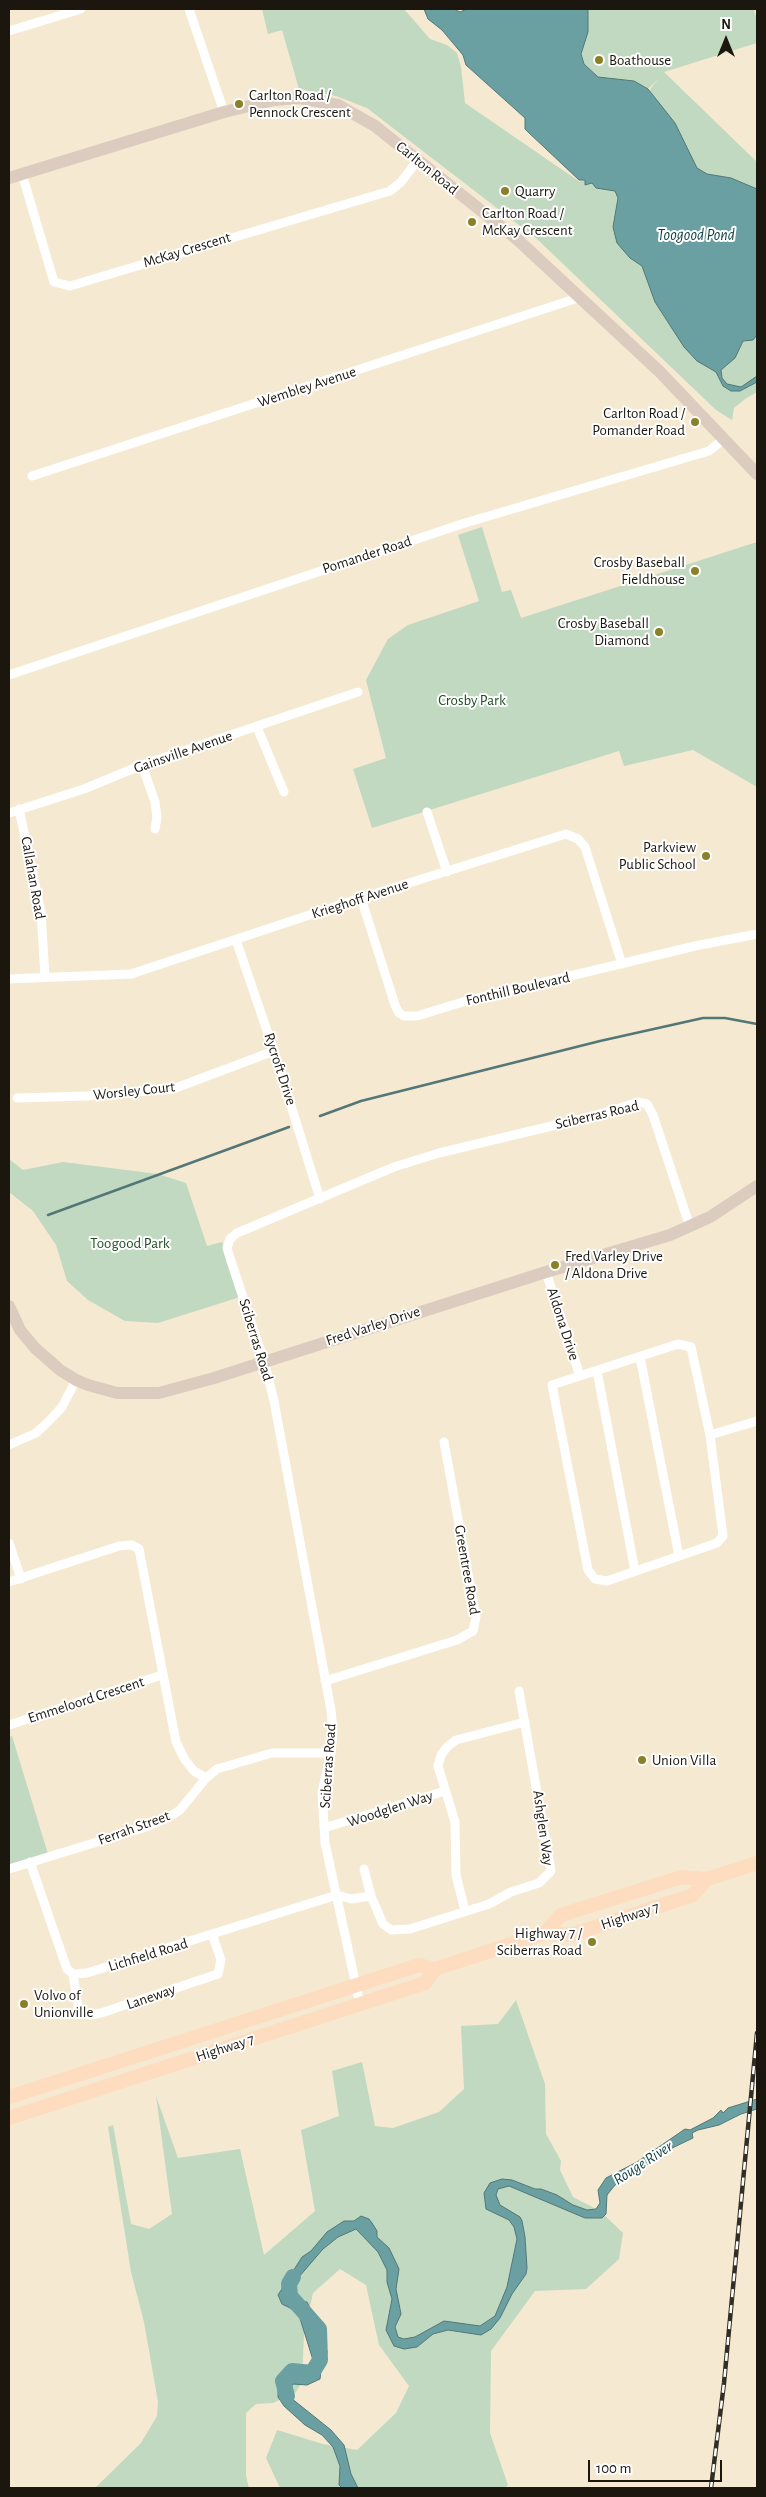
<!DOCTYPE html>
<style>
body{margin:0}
#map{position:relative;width:766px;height:2497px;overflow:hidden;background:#f5e9d1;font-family:"Alegreya Sans",sans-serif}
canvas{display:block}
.frame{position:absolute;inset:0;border:10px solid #1b170f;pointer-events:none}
.north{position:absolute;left:701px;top:15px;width:50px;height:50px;-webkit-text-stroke:4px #fff;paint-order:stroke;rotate:0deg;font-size:14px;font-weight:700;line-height:20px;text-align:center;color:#1b170f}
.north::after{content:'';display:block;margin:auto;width:18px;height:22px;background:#1b170f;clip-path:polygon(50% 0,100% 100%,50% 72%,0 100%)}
.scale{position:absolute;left:588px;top:2460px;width:134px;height:22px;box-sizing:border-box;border:2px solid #1b170f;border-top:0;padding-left:6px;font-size:15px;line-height:18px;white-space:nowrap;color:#1b170f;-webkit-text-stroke:4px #fff;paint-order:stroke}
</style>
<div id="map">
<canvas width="766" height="2497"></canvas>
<div class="frame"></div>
<div class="north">N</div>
<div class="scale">100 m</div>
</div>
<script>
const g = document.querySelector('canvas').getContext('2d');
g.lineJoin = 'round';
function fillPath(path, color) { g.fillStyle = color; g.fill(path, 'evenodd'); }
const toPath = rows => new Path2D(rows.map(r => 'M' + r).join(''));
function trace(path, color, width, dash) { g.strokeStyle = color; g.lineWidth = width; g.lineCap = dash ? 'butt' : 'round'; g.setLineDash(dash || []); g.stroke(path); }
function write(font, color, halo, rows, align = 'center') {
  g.font = font + ' "Alegreya Sans",sans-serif'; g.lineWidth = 4; g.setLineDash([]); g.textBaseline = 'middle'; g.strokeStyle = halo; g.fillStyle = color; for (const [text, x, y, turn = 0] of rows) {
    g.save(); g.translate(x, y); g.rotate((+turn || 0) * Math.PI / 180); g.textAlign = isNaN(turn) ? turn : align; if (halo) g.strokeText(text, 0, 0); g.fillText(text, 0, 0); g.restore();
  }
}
const green = toPath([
 [262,9,404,9,430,39,447,45,457,53,461,67,465,103,580,182,658,79,648,89,634,81,599,78,584,64,581,54,588,32,588,9,754,9,755,15,757,14,757,43,664,72,757,162,757,392,745,399,734,408,732,420,716,410,537,239,367,108,336,96,299,89,282,30,268,34],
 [482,527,502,592,511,590,521,618,757,542,757,787,693,750,624,766,619,751,372,828,353,769,386,758,366,680,388,639,408,625,479,601,458,535],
 [9,1159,23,1170,63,1162,158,1174,186,1183,207,1246,222,1242,240,1297,158,1323,125,1321,88,1300,67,1281,56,1245,33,1211,9,1192],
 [12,1736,48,1854,9,1866,9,1737],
 [516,2000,545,2084,546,2134,561,2161,560,2170,573,2197,600,2211,623,2233,619,2259,586,2289,535,2291,491,2351,490,2433,508,2485,505,2488,280,2488,266,2458,277,2430,323,2444,357,2450,396,2413,409,2386,379,2345,366,2285,340,2269,313,2293,304,2334,302,2382,296,2392,273,2403,256,2404,246,2413,246,2476,249,2488,95,2488,141,2443,157,2416,158,2402,144,2322,131,2272,108,2127,113,2125,131,2224,149,2229,172,2214,156,2096,178,2158,240,2149,264,2255,315,2211,301,2130,339,2116,332,2071,362,2062,375,2126,393,2128,439,2112,464,2089,461,2026,498,2024]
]);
const water = toPath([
 [424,9,454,9,460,12,467,9,588,9,588,32,581,54,584,64,598,77,634,81,648,89,675,123,697,168,707,174,731,178,757,189,757,335,753,340,743,341,735,358,721,370,722,378,727,384,741,387,757,376,757,382,740,391,731,391,723,386,716,372,697,361,684,347,655,302,642,266,630,258,617,243,613,227,618,198,615,191,596,188,592,183,585,185,585,180,579,180,528,132,525,129,525,118,466,65,463,55,442,30,428,19,424,9],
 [757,2099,757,2109,741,2114,719,2125,698,2130,692,2133,693,2138,668,2150,658,2160,638,2169,631,2176,615,2185,607,2195,606,2214,602,2218,585,2218,509,2186,498,2189,496,2195,500,2205,520,2217,522,2221,525,2237,527,2268,526,2274,512,2294,500,2318,491,2329,481,2335,448,2330,433,2334,417,2347,404,2349,394,2346,386,2330,392,2299,387,2282,387,2270,378,2252,356,2229,338,2237,323,2249,292,2285,290,2300,307,2302,315,2319,319,2344,327,2350,327,2353,322,2362,320,2379,307,2385,293,2384,288,2392,291,2398,331,2430,344,2445,351,2474,358,2488,342,2488,339,2485,340,2466,333,2447,322,2435,305,2425,284,2406,278,2397,278,2388,283,2379,293,2372,302,2376,308,2375,313,2360,298,2312,282,2304,278,2295,302,2257,311,2251,327,2232,344,2221,354,2221,361,2216,369,2219,372,2223,377,2231,377,2237,389,2248,399,2269,396,2289,401,2314,395,2327,398,2337,404,2339,415,2337,444,2321,480,2326,495,2316,507,2287,517,2239,514,2227,509,2220,486,2209,484,2193,490,2183,502,2179,512,2180,535,2189,541,2189,557,2195,573,2205,587,2210,596,2209,600,2203,598,2190,606,2178,637,2162,685,2129,690,2130,713,2118,721,2110,723,2113,728,2108,757,2099]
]);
const stream = toPath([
 [320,1116,361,1101,600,1041,703,1018,725,1018,757,1024],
 [48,1215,289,1127]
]);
const river = toPath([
 [287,2396,283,2381,292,2371,312,2373,320,2360,319,2329,290,2296,289,2284,293,2277]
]);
const street = toPath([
 [189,9,224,112],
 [9,31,81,9],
 [22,174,54,282,70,286,390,191,401,182,417,161],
 [32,476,581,297],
 [9,675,465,523,709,451,725,438],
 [257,727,284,792],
 [142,765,155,802,157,817,155,829],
 [19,809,41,912,45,977],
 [427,812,447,872],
 [9,813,84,789,142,765,358,692],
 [361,898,395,1005,399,1013,404,1016,417,1016,466,1001,695,946,757,934],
 [236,940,274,1051,320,1199],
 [9,979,131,974,361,898,566,834,578,839,585,847,622,964],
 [17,1098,87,1096,173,1089,274,1051],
 [546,1272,580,1376],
 [678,1344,691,1347,710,1435,723,1536,717,1543,607,1581,595,1579,588,1570,552,1385,678,1344],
 [640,1357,679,1556],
 [597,1371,635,1571],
 [710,1435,757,1421],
 [9,1445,36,1433,49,1421,62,1407,76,1380],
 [9,1543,21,1579],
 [9,1582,119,1546,132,1545,139,1549,176,1742,185,1760,194,1771,206,1778],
 [325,1681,457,1640,473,1631,476,1617,444,1442],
 [9,1725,162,1675],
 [324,1828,445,1791],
 [30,1862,67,1969,73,1974,87,1973,337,1895,351,1899,371,1896,383,1924,391,1930,410,1929,489,1904,511,1892,539,1883,551,1871,519,1691],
 [9,1869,146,1827,169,1817,180,1810,206,1778,217,1769,272,1753,331,1753],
 [364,1869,371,1896],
 [465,1911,456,1875,455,1822,438,1766,441,1755,447,1747,456,1740,525,1722],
 [73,1974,78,2007,83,2013,90,2015,101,2013,218,1974,221,1960,212,1934],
 [360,2004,325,1843,322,1792,331,1753,333,1731,331,1710,274,1401,264,1361,230,1258,227,1248,230,1239,237,1233,394,1167,439,1153,593,1116,639,1102,647,1104,653,1115,690,1227]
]);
const secondary = toPath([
 [9,178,224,112,274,100,299,98,338,105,375,126,518,240,660,372,757,474],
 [9,1306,20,1330,35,1348,60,1370,76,1380,88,1385,117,1393,159,1393,214,1378,546,1272,670,1235,710,1217,757,1186]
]);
const primary = toPath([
 [545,1933,561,1915,682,1877,707,1879,757,1863],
 [9,2097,419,1965,435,1969],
 [9,2118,425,1983,435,1969,545,1933,571,1935,693,1895,707,1879]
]);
const rail = toPath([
 [711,2488,724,2383,757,2033]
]);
const markers = [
 [599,60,5,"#898027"],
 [239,104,5,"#898027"],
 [505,191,5,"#898027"],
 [472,222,5,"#898027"],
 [695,422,5,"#898027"],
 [695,571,5,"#898027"],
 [659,632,5,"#898027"],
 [706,856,5,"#898027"],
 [555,1265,5,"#898027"],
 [642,1760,5,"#898027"],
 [592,1942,5,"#898027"],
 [24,2004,5,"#898027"]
];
const poiNames = [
 ["Boathouse",609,60],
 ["Carlton Road /",249,95],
 ["Pennock Crescent",249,112],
 ["Quarry",515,191],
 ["Carlton Road /",482,213],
 ["McKay Crescent",482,230],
 ["Carlton Road /",685,413,"right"],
 ["Pomander Road",685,430,"right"],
 ["Crosby Baseball",685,562,"right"],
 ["Fieldhouse",685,579,"right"],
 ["Crosby Baseball",649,623,"right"],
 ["Diamond",649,640,"right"],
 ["Parkview",696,847,"right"],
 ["Public School",696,864,"right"],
 ["Fred Varley Drive",565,1256],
 ["/ Aldona Drive",565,1273],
 ["Union Villa",652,1760],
 ["Highway 7 /",582,1933,"right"],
 ["Sciberras Road",582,1950,"right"],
 ["Volvo of",34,1995],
 ["Unionville",34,2012]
];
const streetNames = [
 ["Carlton Road",427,168,39],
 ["McKay Crescent",187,250,-17],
 ["Wembley Avenue",307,387,-18],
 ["Pomander Road",367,555,-18],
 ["Gainsville Avenue",183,752,-19],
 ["Callahan Road",33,878,80],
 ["Krieghoff Avenue",360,899,-18],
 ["Fonthill Boulevard",518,989,-13],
 ["Rycroft Drive",280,1069,72],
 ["Worsley Court",134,1091,-6],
 ["Sciberras Road",597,1115,-13],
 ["Aldona Drive",563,1324,72],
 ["Fred Varley Drive",373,1326,-18],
 ["Sciberras Road",256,1340,73],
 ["Greentree Road",467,1570,80],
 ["Emmeloord Crescent",86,1700,-18],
 ["Sciberras Road",328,1766,-86],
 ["Woodglen Way",390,1809,-18],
 ["Ferrah Street",134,1828,-20],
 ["Ashglen Way",543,1828,82],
 ["Highway 7",630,1916,-18],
 ["Lichfield Road",148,1955,-17],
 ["Laneway",151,1997,-19],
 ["Highway 7",225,2048,-18]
];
const parkNames = [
 ["Crosby Park",472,700],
 ["Toogood Park",130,1243]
];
const waterNames = [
 ["Toogood Pond",696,235],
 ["Rouge River",643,2163,-33]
];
fillPath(green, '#c1d9c1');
fillPath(water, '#6ba0a2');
trace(water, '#537776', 1);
trace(stream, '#537776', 2.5);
trace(river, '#6ba0a2', 16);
trace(street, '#fff', 9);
trace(secondary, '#dbccbf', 12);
trace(primary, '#fddcbf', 14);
trace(rail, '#332e25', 4.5);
trace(rail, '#fff', 2.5, [8]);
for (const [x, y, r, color] of markers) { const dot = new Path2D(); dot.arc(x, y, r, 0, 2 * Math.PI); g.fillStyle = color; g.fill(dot); trace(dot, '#fff', 2); }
write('15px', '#1b170f', '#fff', poiNames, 'left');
write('15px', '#1b170f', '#fff', streetNames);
write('15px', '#1e4d24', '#fff', parkNames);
write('italic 16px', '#0b3e40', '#fff', waterNames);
</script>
